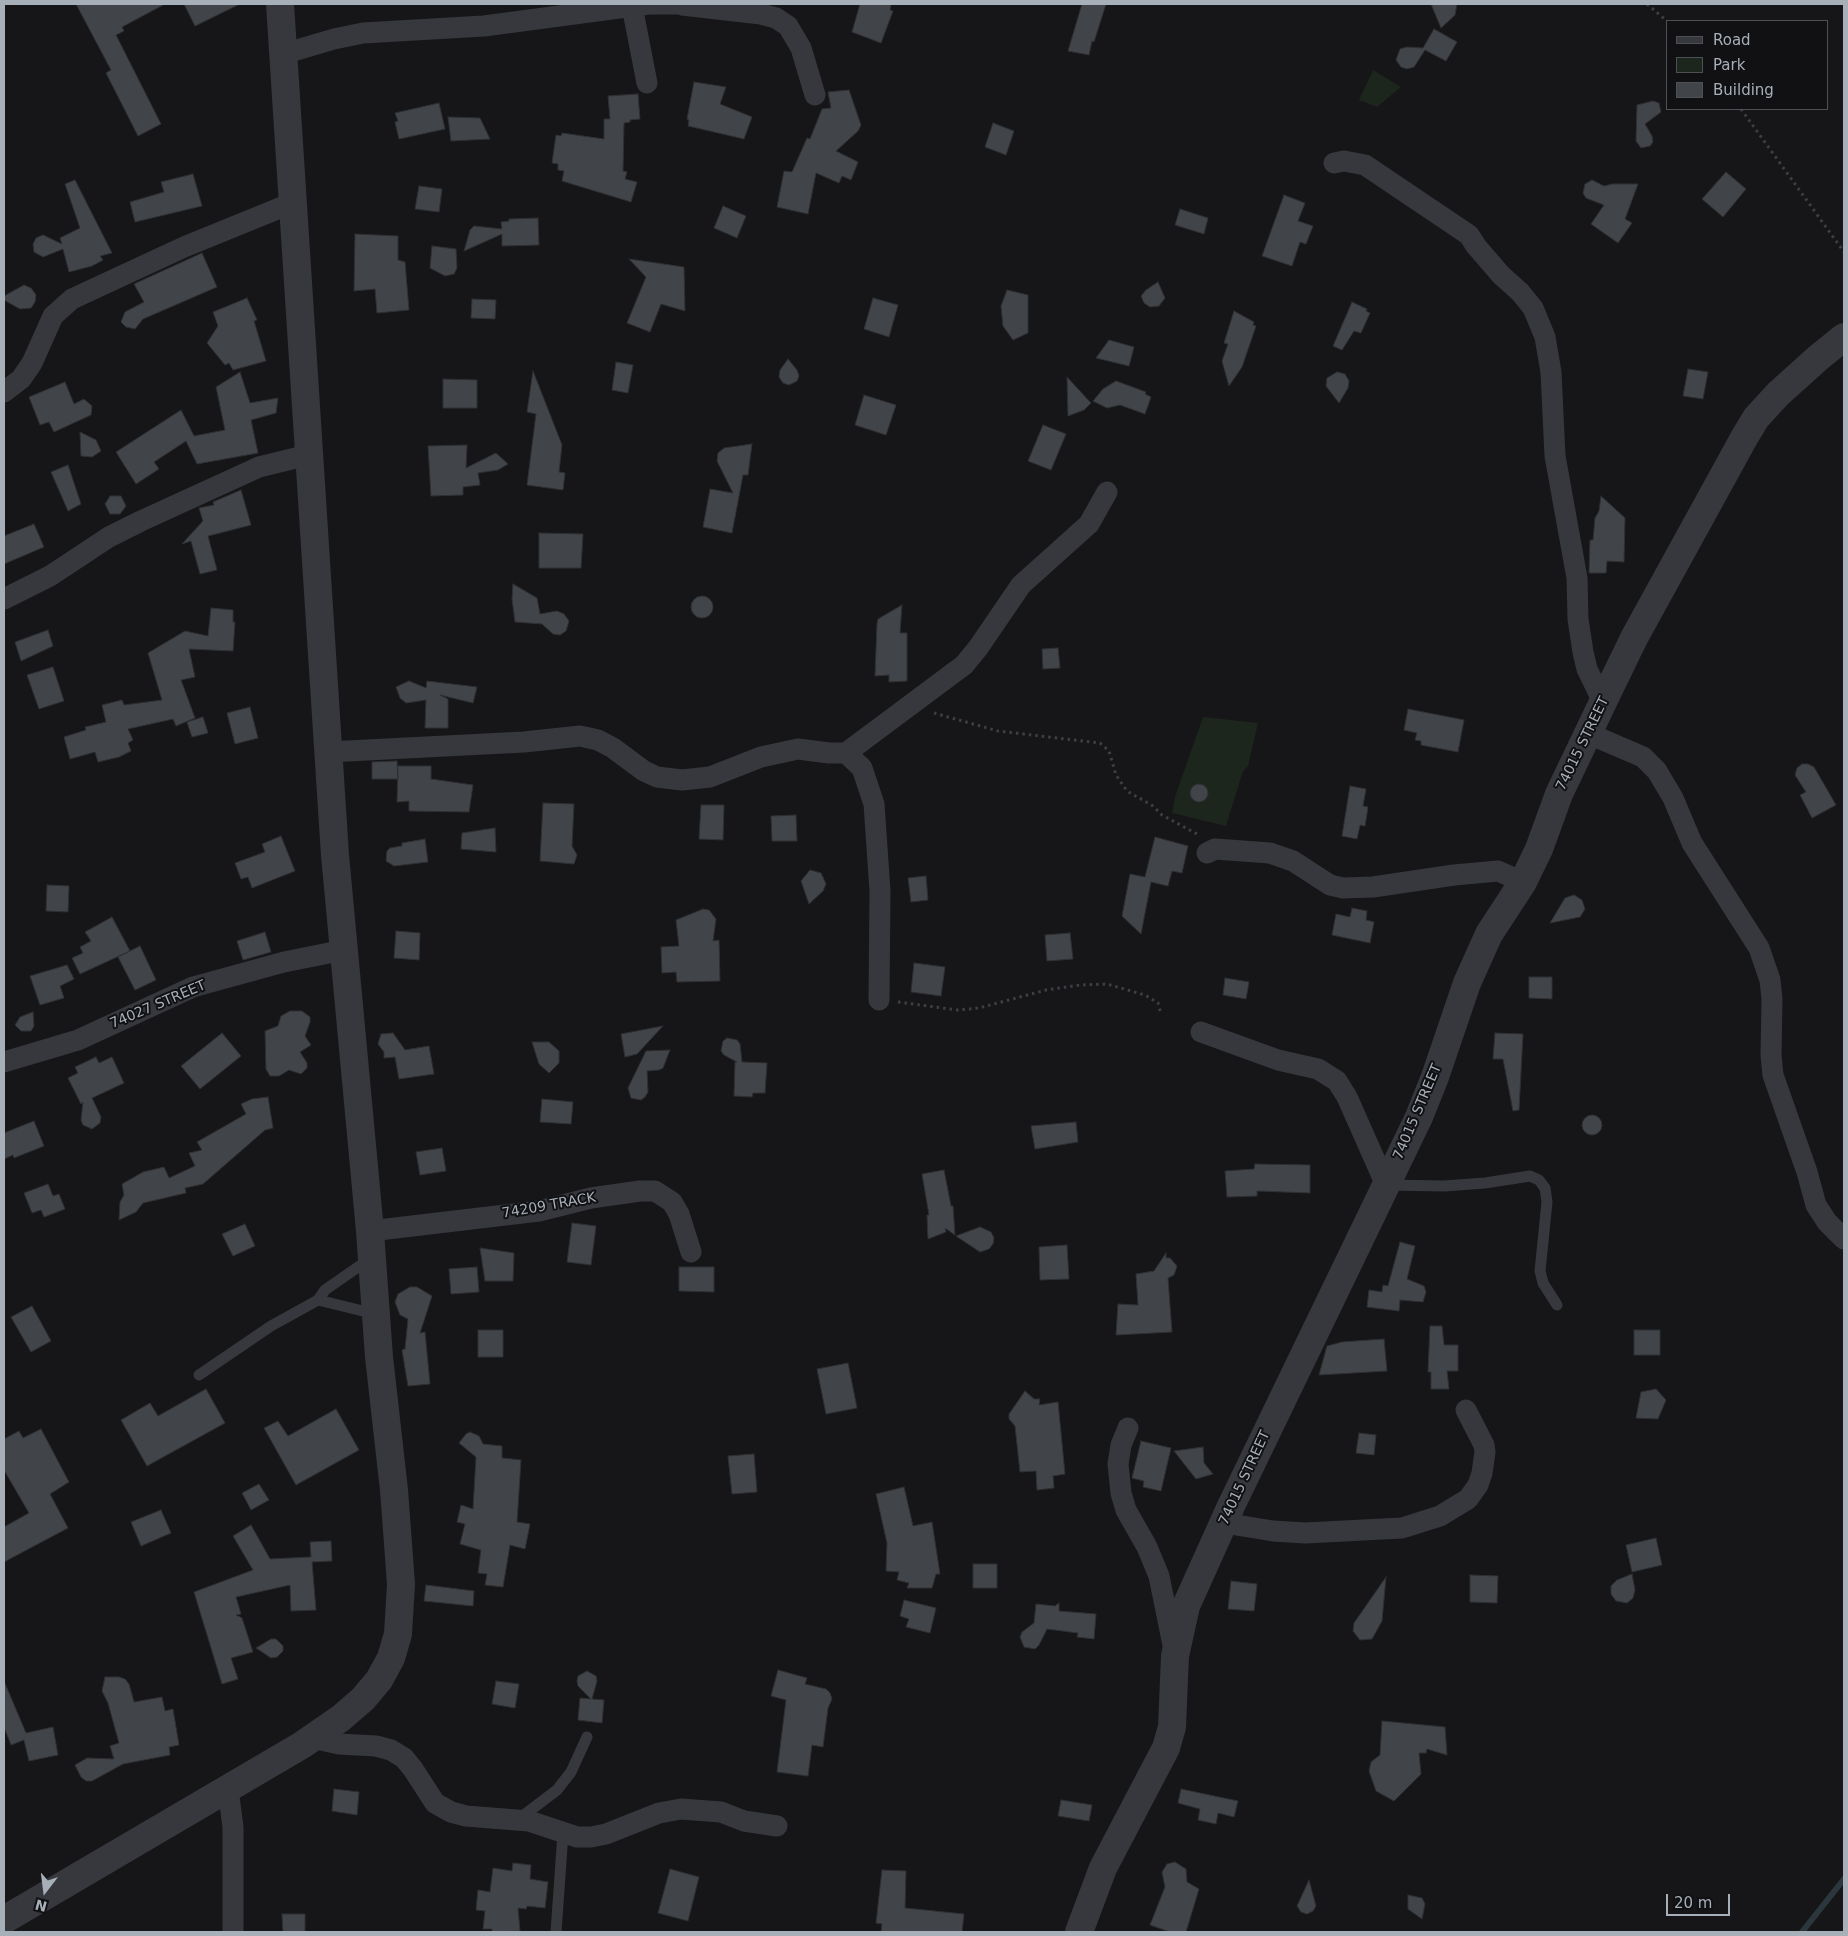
<!DOCTYPE html>
<style>
body{margin:0}
#map{position:relative;width:1848px;height:1936px;overflow:hidden;background:#161618;font-family:"DejaVu Sans",sans-serif}
canvas{display:block}
.frame{position:absolute;inset:0;border:5px solid #a7afb9;pointer-events:none}
.legend{position:absolute;left:1666px;top:20px;width:162px;height:90px;box-sizing:border-box;background:#111113;border:1px solid #4d5055;margin:0;padding:6px 9px;list-style:none;font-size:15px;color:#a7afb9}
.legend li{display:flex;align-items:center;gap:10px;height:25px}
.legend b{width:25px;border:1px solid #4d5055}
.north{position:absolute;left:20px;top:1866px;width:50px;height:50px;-webkit-text-stroke:4px #111113;paint-order:stroke;rotate:195deg;font-size:14px;font-weight:700;line-height:20px;text-align:center;color:#a7afb9}
.north::after{content:'';display:block;margin:auto;width:18px;height:22px;background:#a7afb9;clip-path:polygon(50% 0,100% 100%,50% 72%,0 100%)}
.scale{position:absolute;left:1666px;top:1894px;width:64px;height:22px;box-sizing:border-box;border:2px solid #a7afb9;border-top:0;padding-left:6px;font-size:15px;line-height:18px;white-space:nowrap;color:#a7afb9;-webkit-text-stroke:4px #111113;paint-order:stroke}
</style>
<div id="map">
<canvas width="1848" height="1936"></canvas>
<div class="frame"></div>
<ul class="legend">
<li><b style="height:6px;background:#36383d"></b>Road</li>
<li><b style="height:14px;background:#1d261d"></b>Park</li>
<li><b style="height:14px;background:#414448"></b>Building</li>
</ul>
<div class="north">N</div>
<div class="scale">20 m</div>
</div>
<script>
const g = document.querySelector('canvas').getContext('2d');
g.lineJoin = 'round';
function fillPath(path, color) { g.fillStyle = color; g.fill(path, 'evenodd'); }
const toPath = rows => new Path2D(rows.map(r => 'M' + r).join(''));
function trace(path, color, width, dash) { g.strokeStyle = color; g.lineWidth = width; g.lineCap = dash ? 'butt' : 'round'; g.setLineDash(dash || []); g.stroke(path); }
function write(font, color, halo, rows, align = 'center') {
  g.font = font + ' "DejaVu Sans",sans-serif'; g.lineWidth = 4; g.setLineDash([]); g.textBaseline = 'middle'; g.strokeStyle = halo; g.fillStyle = color; for (const [text, x, y, turn = 0] of rows) {
    g.save(); g.translate(x, y); g.rotate((+turn || 0) * Math.PI / 180); g.textAlign = isNaN(turn) ? turn : align; if (halo) g.strokeText(text, 0, 0); g.fillText(text, 0, 0); g.restore();
  }
}
const green = toPath([
 [1373,70,1401,87,1377,107,1359,100],
 [1203,717,1258,723,1248,766,1243,771,1226,826,1172,813,1175,797]
]);
const stream = toPath([
 [1802,1932,1844,1879]
]);
const building = toPath([
 [76,4,165,4,122,27,124,31,116,35,161,124,138,136,106,73,111,70,76,4],
 [184,4,240,4,195,26,184,4],
 [860,4,891,4,890,10,893,11,881,43,852,32,860,4],
 [1082,4,1106,4,1094,42,1092,41,1089,55,1068,51,1082,4],
 [1431,4,1457,4,1455,15,1441,28,1431,4],
 [1434,29,1457,42,1446,61,1425,50,1414,67,1407,69,1401,67,1396,60,1400,49,1407,47,1423,48,1434,29],
 [694,82,726,87,720,104,752,117,744,139,688,126,689,120,687,119,694,82],
 [849,90,861,125,858,131,836,151,858,162,851,180,842,176,839,183,816,173,808,214,777,207,784,171,792,172,807,138,810,139,822,109,831,108,828,92,849,90],
 [638,94,640,119,630,120,630,122,624,123,623,171,627,172,625,179,637,182,631,202,562,181,564,171,558,170,558,164,552,163,556,135,561,136,562,133,604,139,604,119,610,119,608,96,638,94],
 [1653,101,1659,103,1661,112,1645,124,1652,136,1653,142,1650,146,1641,148,1636,141,1637,105,1653,101],
 [439,103,445,129,399,139,395,122,398,121,395,113,439,103],
 [448,117,480,118,490,139,451,141,448,117],
 [993,123,1014,131,1006,155,985,147,993,123],
 [1726,172,1746,189,1723,217,1702,199,1726,172],
 [193,174,202,206,135,222,130,202,164,192,161,182,193,174],
 [75,180,112,253,100,256,103,260,92,266,69,272,63,249,43,257,34,252,33,244,36,238,43,235,62,244,60,238,80,228,65,184,75,180],
 [1592,180,1604,186,1612,184,1638,184,1625,219,1632,223,1618,243,1591,224,1604,205,1586,198,1583,193,1585,184,1592,180],
 [419,186,442,189,439,212,415,209,419,186],
 [1284,195,1305,203,1298,221,1313,226,1306,244,1300,242,1292,266,1262,256,1284,195],
 [723,206,746,216,737,238,714,228,723,206],
 [1180,209,1208,218,1204,234,1175,225,1180,209],
 [538,218,539,245,502,246,502,234,464,251,470,230,474,226,502,229,501,222,509,221,509,219,538,218],
 [355,234,398,236,398,260,405,262,409,310,377,313,375,289,354,291,355,234],
 [432,246,456,249,457,268,454,274,445,276,430,268,432,246],
 [202,253,217,287,143,319,135,329,126,327,121,322,125,312,144,302,134,284,202,253],
 [629,259,684,267,685,311,661,304,650,332,627,323,646,277,629,259],
 [1158,282,1165,298,1159,306,1150,307,1144,303,1141,296,1146,290,1158,282],
 [24,285,31,288,36,295,35,302,31,308,20,309,4,300,4,296,24,285],
 [1007,290,1028,295,1028,333,1013,340,1003,326,1001,306,1007,290],
 [247,298,257,320,254,321,266,361,233,370,229,363,225,365,207,343,218,326,213,312,247,298],
 [873,298,898,305,889,337,864,329,873,298],
 [472,299,496,300,495,319,471,318,472,299],
 [1352,302,1367,309,1366,311,1370,313,1361,333,1354,331,1342,350,1333,346,1352,302],
 [1234,311,1254,322,1253,325,1256,326,1242,367,1229,386,1222,361,1228,344,1224,343,1234,311],
 [1109,340,1134,347,1129,366,1096,358,1109,340],
 [788,359,797,370,799,376,797,381,789,385,783,383,779,377,780,370,788,359],
 [616,362,633,365,628,393,612,390,616,362],
 [1688,369,1708,372,1703,399,1683,396,1688,369],
 [533,371,562,445,559,472,565,473,563,490,527,485,536,414,527,412,533,371],
 [240,372,250,403,278,398,276,413,251,420,258,453,197,464,186,441,154,462,159,469,136,484,116,452,181,410,194,436,225,430,216,387,240,372],
 [1337,372,1345,374,1349,381,1348,388,1339,403,1326,386,1327,378,1337,372],
 [1067,377,1091,403,1084,410,1068,416,1067,377],
 [443,379,477,380,477,408,443,408,443,379],
 [1116,381,1146,392,1145,394,1151,397,1145,414,1120,405,1107,408,1093,401,1103,389,1116,381],
 [65,382,74,404,84,399,92,406,91,415,54,432,49,422,40,425,29,397,65,382],
 [864,395,896,405,886,435,855,425,864,395],
 [1043,425,1066,434,1051,470,1028,461,1043,425],
 [80,432,96,440,101,451,92,457,81,456,80,432],
 [752,444,748,475,743,475,732,533,703,527,710,489,733,493,717,461,718,453,724,448,752,444],
 [467,445,466,468,496,453,508,464,498,470,478,473,480,485,463,487,463,495,431,496,428,446,467,445],
 [68,465,81,504,68,511,51,472,68,465],
 [241,490,251,525,208,536,217,570,200,574,191,541,182,544,203,521,199,508,214,505,213,502,241,490],
 [110,496,121,496,126,506,120,514,110,514,105,504,110,496],
 [1601,496,1625,518,1624,562,1607,561,1606,573,1589,573,1590,540,1593,540,1595,518,1599,511,1601,496],
 [34,524,44,547,4,564,4,536,34,524],
 [539,533,583,534,581,568,539,568,539,533],
 [513,584,537,598,540,614,557,611,564,614,569,621,566,631,560,635,553,634,542,624,515,622,512,599,513,584],
 '691 607a11 11 0 1 1 22 0a11 11 0 1 1-22 0Z',
 [902,605,900,633,907,633,907,681,889,682,889,675,875,676,877,624,878,619,902,605],
 [211,608,233,610,233,622,235,622,233,651,189,649,195,677,181,680,195,718,176,726,173,719,128,729,133,740,128,743,131,751,119,757,98,762,95,752,70,759,64,737,86,730,85,727,106,722,102,705,122,700,124,705,162,700,148,653,185,631,208,636,211,608],
 [48,630,53,646,21,661,15,642,48,630],
 [1058,648,1060,668,1043,669,1042,649,1058,648],
 [53,667,64,701,39,709,27,675,53,667],
 [409,681,426,688,427,681,477,687,473,703,440,695,448,699,448,728,425,728,426,700,406,703,400,698,396,687,409,681],
 [250,707,258,738,235,744,227,713,250,707],
 [1408,709,1464,720,1458,752,1421,745,1421,741,1415,740,1417,733,1404,730,1408,709],
 [203,717,208,733,192,737,187,722,203,717],
 [397,761,398,779,372,779,372,762,397,761],
 [1802,764,1808,764,1814,767,1836,805,1812,818,1800,795,1806,792,1795,775,1797,768,1802,764],
 [398,766,431,766,431,779,473,785,469,812,409,811,409,801,397,802,398,766],
 '1190 793a9 9 0 1 1 18 0a9 9 0 1 1-18 0Z',
 [1350,786,1366,789,1363,806,1368,807,1365,826,1360,825,1357,839,1342,836,1350,786],
 [543,803,574,804,572,846,577,855,574,864,540,861,543,803],
 [701,805,724,805,723,840,699,839,701,805],
 [796,815,797,841,772,841,771,816,796,815],
 [495,828,496,852,461,849,462,833,495,828],
 [281,836,295,871,252,888,248,877,241,879,235,863,265,852,262,844,281,836],
 [1155,837,1188,846,1182,873,1172,871,1168,886,1151,882,1141,934,1122,916,1130,874,1145,877,1155,837],
 [425,839,428,862,394,866,386,861,387,851,390,848,402,846,402,843,425,839],
 [810,870,821,873,826,884,823,891,809,904,801,881,810,870],
 [926,876,928,900,911,902,908,878,926,876],
 [47,885,69,886,68,912,46,911,47,885],
 [1574,895,1582,900,1585,909,1580,917,1550,923,1565,898,1574,895],
 [1352,908,1367,911,1366,920,1374,922,1370,943,1332,935,1336,914,1350,917,1352,908],
 [703,909,709,910,716,919,713,941,719,940,720,981,677,982,676,972,662,973,661,947,679,946,676,920,703,909],
 [112,917,130,951,80,974,72,958,83,953,80,947,91,941,85,932,112,917],
 [396,931,420,933,419,960,394,958,396,931],
 [265,932,271,952,243,960,237,941,265,932],
 [1070,933,1073,959,1047,961,1045,935,1070,933],
 [140,946,156,980,135,990,118,957,140,946],
 [914,963,945,967,941,996,911,992,914,963],
 [67,965,74,979,60,986,64,998,40,1005,30,976,67,965],
 [1529,977,1552,977,1552,999,1529,998,1529,977],
 [1225,978,1249,982,1246,999,1223,995,1225,978],
 [290,1011,302,1011,310,1017,310,1022,305,1036,311,1045,300,1052,307,1063,307,1068,301,1074,289,1070,279,1076,270,1076,266,1069,265,1031,278,1026,281,1016,290,1011],
 [33,1012,34,1026,31,1031,21,1031,15,1025,20,1017,33,1012],
 [663,1026,637,1054,625,1057,621,1034,663,1026],
 [222,1033,241,1056,200,1089,181,1066,222,1033],
 [393,1033,405,1050,429,1046,434,1074,399,1079,395,1057,384,1058,384,1052,378,1044,381,1034,393,1033],
 [1495,1033,1523,1034,1519,1110,1513,1111,1503,1059,1493,1059,1495,1033],
 [727,1038,737,1040,740,1044,742,1062,767,1063,765,1093,753,1093,752,1097,734,1096,735,1062,737,1062,724,1055,721,1051,723,1041,727,1038],
 [532,1042,549,1042,559,1051,559,1063,549,1073,539,1064,532,1042],
 [670,1050,663,1068,659,1070,647,1071,648,1092,645,1097,641,1100,631,1098,628,1088,646,1051,670,1050],
 [96,1057,99,1063,112,1057,124,1083,92,1098,101,1117,100,1123,92,1129,83,1125,81,1120,83,1102,81,1104,68,1078,78,1073,75,1067,96,1057],
 [268,1097,273,1128,265,1130,203,1184,185,1188,186,1193,143,1203,136,1212,119,1220,120,1202,124,1195,122,1184,143,1172,164,1167,169,1178,195,1166,189,1153,202,1150,197,1142,246,1114,241,1104,252,1099,268,1097],
 [542,1099,573,1102,571,1124,540,1122,542,1099],
 '1582 1125a10 10 0 1 1 20 0a10 10 0 1 1-20 0Z',
 [34,1121,44,1146,14,1158,13,1155,4,1159,4,1133,34,1121],
 [1076,1122,1078,1142,1035,1149,1031,1126,1076,1122],
 [442,1148,446,1171,420,1175,416,1152,442,1148],
 [1255,1164,1310,1165,1310,1193,1257,1191,1257,1196,1227,1197,1225,1171,1254,1169,1255,1164],
 [944,1170,951,1206,953,1206,955,1235,945,1228,946,1232,928,1239,927,1215,929,1215,922,1174,944,1170],
 [48,1184,53,1196,59,1194,65,1209,44,1217,41,1210,32,1213,24,1193,48,1184],
 [572,1223,596,1226,591,1265,567,1262,572,1223],
 [245,1224,255,1246,233,1256,222,1234,245,1224],
 [980,1227,991,1232,994,1238,993,1244,989,1249,980,1252,956,1236,980,1227],
 [1400,1242,1415,1246,1407,1279,1424,1286,1426,1292,1423,1302,1400,1300,1399,1311,1367,1307,1369,1290,1382,1292,1383,1285,1388,1286,1400,1242],
 [1067,1245,1069,1279,1040,1280,1039,1247,1067,1245],
 [480,1248,514,1253,513,1281,485,1281,480,1248],
 [1166,1253,1166,1258,1170,1258,1177,1266,1174,1275,1168,1278,1172,1332,1116,1335,1118,1304,1138,1305,1136,1274,1154,1271,1166,1253],
 [477,1267,479,1292,451,1294,449,1269,477,1267],
 [679,1267,714,1267,714,1292,679,1291,679,1267],
 [410,1287,417,1287,432,1296,420,1333,425,1332,430,1384,408,1386,402,1350,405,1349,408,1319,400,1315,395,1302,398,1294,410,1287],
 [32,1306,51,1341,31,1352,11,1317,32,1306],
 [1430,1326,1442,1326,1444,1345,1458,1345,1458,1371,1447,1371,1449,1389,1431,1389,1431,1372,1428,1372,1430,1326],
 [478,1330,503,1330,503,1357,478,1357,478,1330],
 [1634,1330,1660,1330,1660,1355,1634,1355,1634,1330],
 [1384,1339,1387,1371,1319,1375,1327,1346,1342,1342,1384,1339],
 [848,1363,857,1408,826,1414,817,1369,848,1363],
 [206,1389,225,1423,147,1466,121,1420,150,1403,158,1416,206,1389],
 [1656,1389,1666,1400,1658,1419,1636,1418,1641,1392,1656,1389],
 [1025,1391,1034,1399,1040,1399,1039,1405,1058,1402,1065,1474,1053,1476,1054,1488,1037,1490,1036,1471,1020,1472,1015,1426,1009,1419,1009,1414,1025,1391],
 [336,1409,359,1450,296,1485,264,1428,278,1421,288,1436,336,1409],
 [41,1429,69,1482,50,1494,68,1528,4,1562,4,1527,29,1513,4,1470,4,1439,19,1431,23,1438,41,1429],
 [470,1432,479,1436,483,1444,502,1446,502,1458,521,1460,517,1522,530,1524,525,1549,510,1545,503,1587,485,1585,487,1574,478,1573,481,1550,460,1544,465,1524,457,1522,461,1505,473,1509,476,1457,459,1443,466,1434,470,1432],
 [1359,1433,1376,1435,1374,1455,1356,1453,1359,1433],
 [1141,1441,1171,1448,1161,1491,1143,1487,1144,1481,1132,1478,1141,1441],
 [1203,1447,1204,1463,1213,1474,1196,1479,1174,1451,1203,1447],
 [754,1454,757,1492,732,1494,728,1456,754,1454],
 [259,1484,269,1500,251,1510,242,1493,259,1484],
 [904,1487,913,1526,932,1522,940,1574,936,1574,932,1588,907,1588,909,1583,897,1580,899,1572,886,1571,887,1543,876,1494,904,1487],
 [161,1510,171,1533,141,1546,131,1522,161,1510],
 [251,1525,270,1559,311,1557,310,1542,331,1541,332,1561,312,1562,316,1610,291,1611,290,1585,236,1597,241,1614,236,1615,242,1618,253,1652,231,1658,238,1679,222,1684,194,1592,253,1570,233,1536,251,1525],
 [1656,1538,1662,1565,1632,1572,1626,1545,1656,1538],
 [973,1564,997,1564,997,1588,973,1588,973,1564],
 [1632,1574,1635,1590,1633,1598,1627,1603,1616,1601,1611,1594,1611,1586,1617,1580,1632,1574],
 [1470,1575,1498,1576,1497,1603,1470,1602,1470,1575],
 [1386,1577,1382,1621,1372,1639,1360,1640,1353,1631,1354,1623,1386,1577],
 [1231,1581,1257,1584,1254,1611,1228,1609,1231,1581],
 [426,1585,474,1591,473,1606,424,1601,426,1585],
 [904,1600,936,1608,930,1633,906,1627,909,1619,900,1616,904,1600],
 [1059,1603,1059,1611,1096,1614,1094,1639,1077,1637,1078,1633,1047,1629,1039,1645,1035,1649,1024,1647,1020,1637,1022,1632,1034,1623,1036,1604,1055,1606,1059,1603],
 [271,1639,276,1639,283,1646,283,1651,277,1657,271,1658,256,1648,271,1639],
 [778,1670,807,1678,805,1684,826,1689,830,1693,832,1699,828,1708,823,1747,812,1745,808,1776,777,1772,786,1700,771,1696,778,1670],
 [587,1671,596,1676,597,1681,592,1699,604,1700,602,1723,578,1720,580,1698,591,1699,578,1686,577,1681,578,1676,587,1671],
 [105,1677,119,1677,125,1679,129,1684,134,1702,162,1697,165,1711,173,1709,179,1745,169,1747,170,1755,123,1764,92,1781,86,1781,81,1777,75,1765,87,1758,114,1759,110,1746,119,1743,108,1703,102,1691,105,1677],
 [4,1681,26,1733,53,1727,58,1755,29,1761,24,1740,11,1745,4,1727,4,1681],
 [496,1681,519,1684,515,1708,492,1704,496,1681],
 [1382,1721,1445,1727,1447,1755,1427,1749,1426,1753,1419,1753,1421,1774,1394,1801,1376,1791,1369,1771,1371,1762,1380,1755,1382,1721],
 [334,1789,359,1792,357,1815,332,1811,334,1789],
 [1181,1789,1238,1801,1234,1817,1218,1813,1216,1824,1198,1820,1200,1809,1178,1803,1181,1789],
 [1061,1800,1092,1805,1089,1821,1058,1816,1061,1800],
 [1175,1862,1186,1869,1187,1882,1199,1889,1186,1932,1170,1932,1150,1925,1165,1887,1162,1872,1167,1864,1175,1862],
 [513,1863,531,1865,530,1879,548,1882,545,1908,527,1906,526,1909,518,1908,520,1931,492,1932,492,1929,483,1929,485,1911,476,1910,478,1890,490,1892,493,1868,512,1871,513,1863],
 [670,1869,699,1877,688,1921,658,1913,670,1869],
 [882,1870,906,1871,905,1908,964,1914,962,1932,881,1932,882,1924,876,1923,882,1870],
 [1309,1880,1316,1906,1313,1911,1307,1914,1301,1912,1297,1906,1309,1880],
 [1408,1895,1422,1898,1425,1904,1422,1919,1408,1909,1408,1895],
 [282,1914,305,1914,305,1932,283,1932,282,1914]
]);
const path = toPath([
 [1647,4,1667,21],
 [1741,109,1844,252],
 [934,713,998,731,1100,743,1109,751,1116,775,1127,791,1153,806,1162,815,1197,834],
 [898,1002,957,1010,979,1008,1046,990,1080,985,1107,984,1145,995,1158,1003,1161,1014]
]);
const service = toPath([
 [1388,1185,1444,1186,1485,1183,1530,1176,1539,1180,1545,1188,1547,1202,1540,1271,1543,1283,1557,1305],
 [318,1300,325,1290,371,1258],
 [199,1375,271,1326,318,1300,375,1314],
 [520,1818,557,1790,571,1772,587,1737],
 [556,1932,563,1833]
]);
const minor = toPath([
 [682,5,761,14,776,18,788,26,801,48,815,95],
 [632,6,647,83],
 [283,54,334,39,363,33,484,26,649,4,685,4],
 [1334,163,1344,161,1365,165,1469,235,1476,246,1501,275,1520,292,1533,308,1545,337,1551,372,1555,456,1577,578,1578,619,1583,652,1587,669,1603,702],
 [4,392,21,379,32,363,53,316,72,299,184,247,292,203],
 [4,599,50,576,109,537,141,521,259,467,308,455],
 [1587,733,1643,757,1657,771,1673,798,1692,843,1759,948,1770,980,1772,999,1771,1055,1773,1075,1807,1172,1816,1205,1827,1222,1844,1239],
 [328,752,524,742,580,736,598,740,613,748,644,771,657,777,682,780,710,777,761,757,798,749,829,753,846,753,964,665,978,648,1021,585,1089,524,1107,492],
 [846,753,862,768,874,804,880,891,879,1000],
 [1207,853,1215,849,1270,853,1293,861,1330,885,1343,888,1373,887,1454,875,1498,871,1523,882],
 [1201,1032,1278,1060,1318,1069,1337,1081,1347,1097,1386,1185],
 [4,1062,78,1040,193,987,284,962,344,950],
 [370,1231,539,1211,591,1198,640,1191,655,1191,672,1202,679,1214,691,1252],
 [1128,1428,1121,1445,1118,1464,1121,1493,1126,1510,1147,1547,1159,1576,1174,1650],
 [1224,1523,1273,1531,1305,1533,1402,1528,1440,1516,1468,1499,1478,1485,1482,1473,1485,1452,1484,1445,1466,1410],
 [312,1738,339,1744,376,1746,391,1750,404,1758,413,1769,435,1803,451,1812,466,1816,529,1821,577,1837,591,1837,606,1834,659,1813,681,1809,721,1812,744,1821,777,1826],
 [228,1789,233,1827,233,1932]
]);
const tertiary = toPath([
 [4,1920,302,1745,341,1718,363,1699,379,1680,391,1658,398,1634,401,1584,394,1490,379,1357,370,1231,335,855,280,4],
 [1079,1932,1103,1868,1166,1748,1172,1727,1175,1656,1186,1606,1231,1506,1419,1117,1435,1077,1467,983,1489,934,1523,882,1539,849,1559,794,1603,702,1634,638,1744,438,1756,418,1778,394,1818,358,1844,337]
]);
const streetNames = [
 ["74015 STREET",1583,744,-64],
 ["74027 STREET",158,1005,-23],
 ["74015 STREET",1418,1112,-67],
 ["74209 TRACK",549,1206,-10],
 ["74015 STREET",1245,1478,-65]
];
fillPath(green, '#1d261d');
trace(stream, '#2b373d', 6);
fillPath(building, '#414448');
trace(building, '#2f3034', 1);
trace(path, '#3c4044', 3, [2.5, 4]);
trace(service, '#36383d', 11);
trace(minor, '#36383d', 21);
trace(tertiary, '#36383d', 28);
write('14px', '#a7afb9', '#111113', streetNames);
</script>
